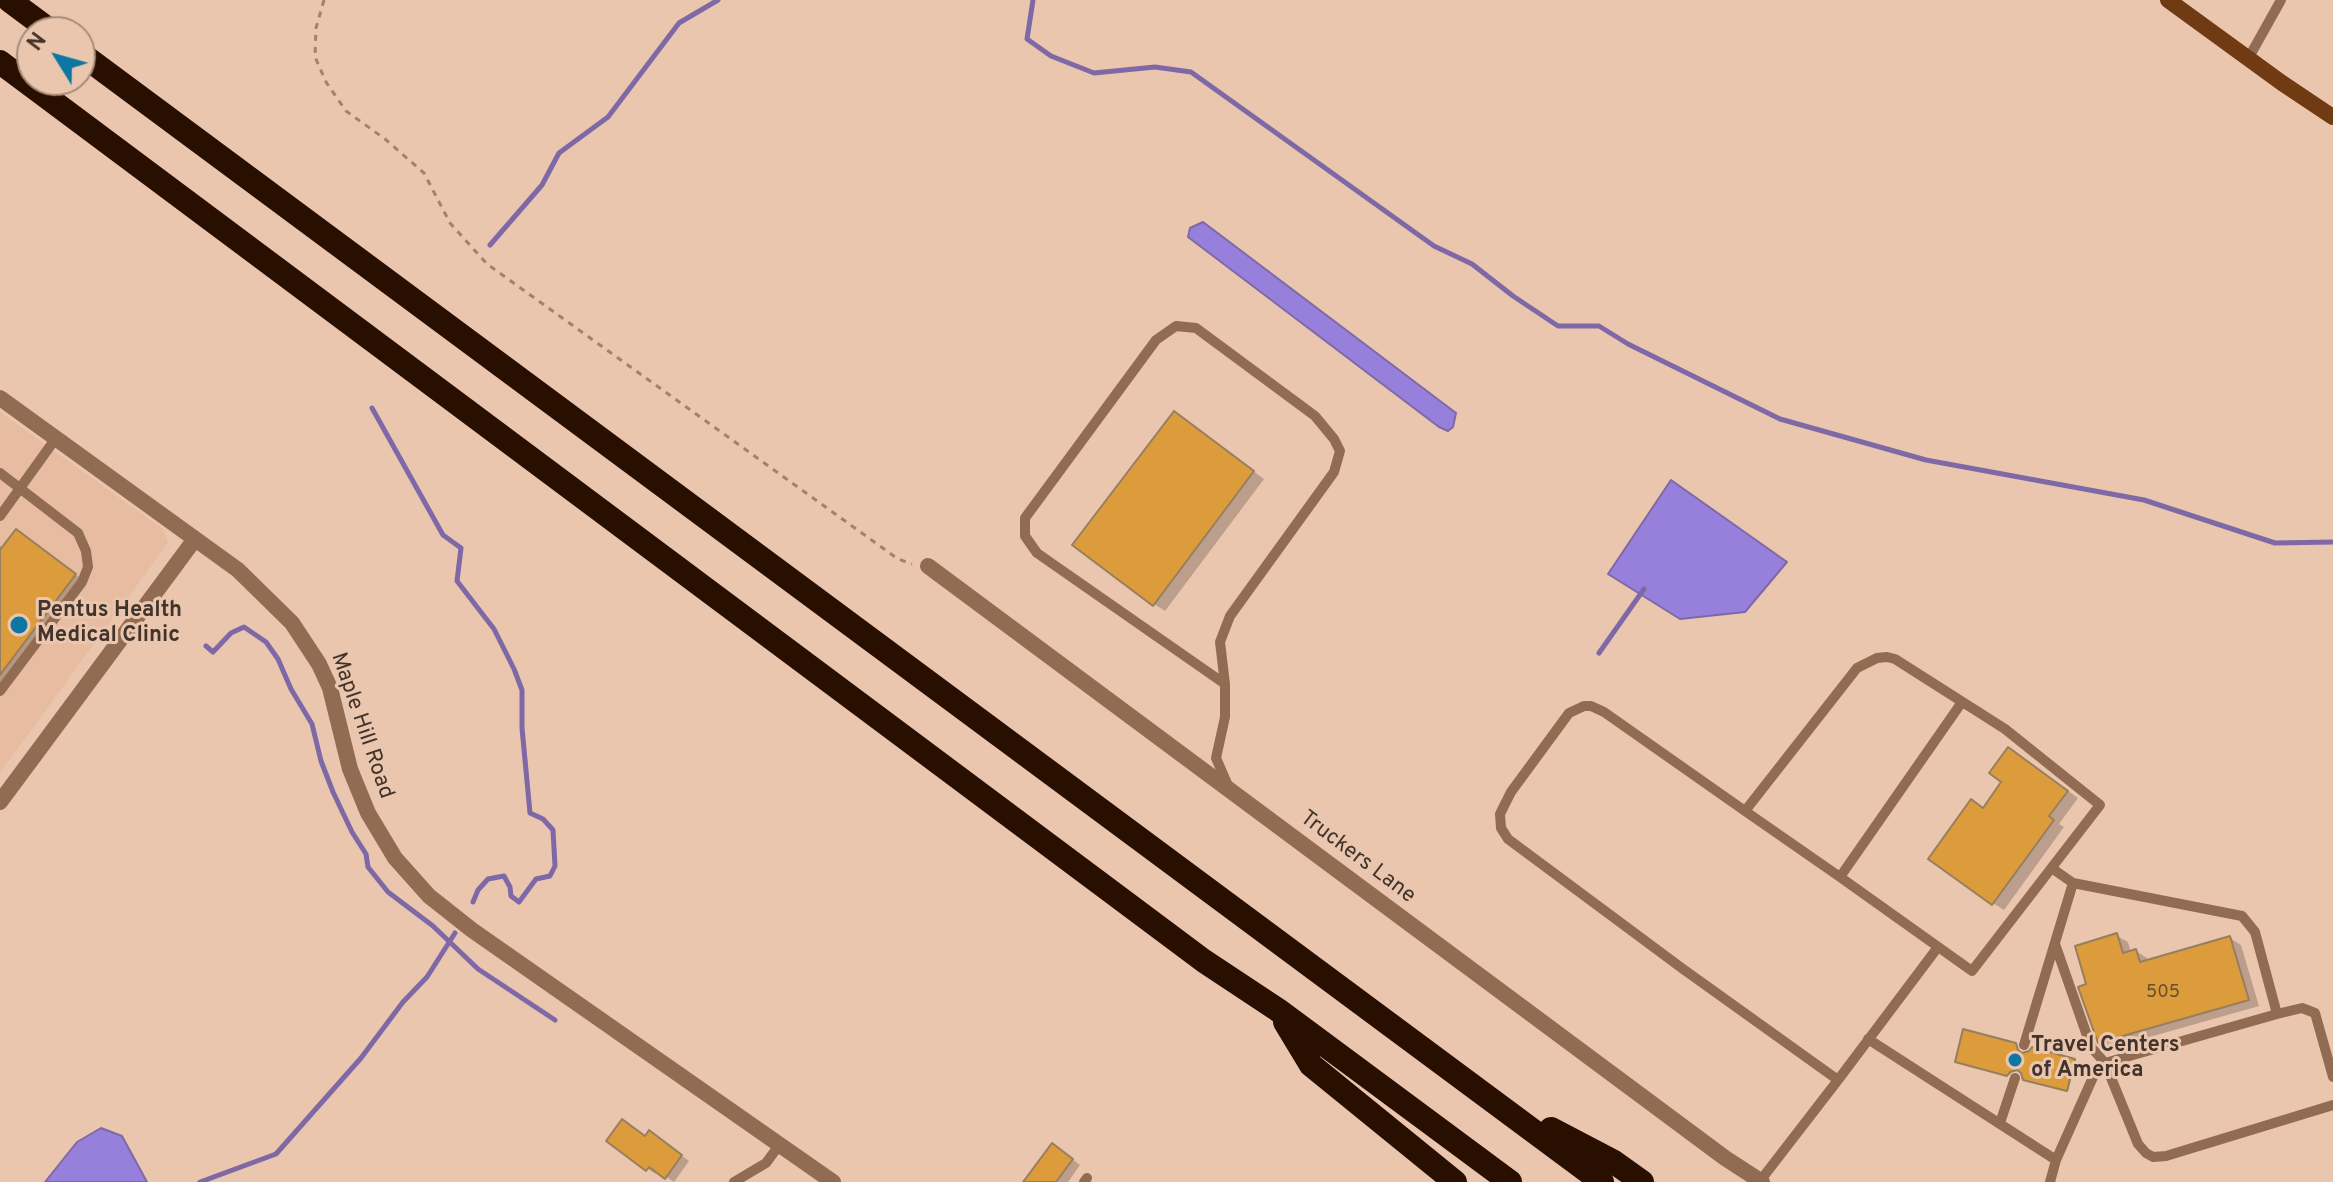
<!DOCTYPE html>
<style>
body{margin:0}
#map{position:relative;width:2333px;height:1182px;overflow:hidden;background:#ebc6af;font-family:Overpass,sans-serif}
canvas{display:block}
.north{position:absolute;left:16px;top:16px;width:80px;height:80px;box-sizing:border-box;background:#ebc6af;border:2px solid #a88c7a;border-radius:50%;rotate:307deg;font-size:22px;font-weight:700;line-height:32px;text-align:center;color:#43342b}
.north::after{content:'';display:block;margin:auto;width:28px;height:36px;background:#0d76a1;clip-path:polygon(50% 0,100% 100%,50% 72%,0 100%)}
</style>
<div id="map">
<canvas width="2333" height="1182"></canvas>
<div class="north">N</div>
</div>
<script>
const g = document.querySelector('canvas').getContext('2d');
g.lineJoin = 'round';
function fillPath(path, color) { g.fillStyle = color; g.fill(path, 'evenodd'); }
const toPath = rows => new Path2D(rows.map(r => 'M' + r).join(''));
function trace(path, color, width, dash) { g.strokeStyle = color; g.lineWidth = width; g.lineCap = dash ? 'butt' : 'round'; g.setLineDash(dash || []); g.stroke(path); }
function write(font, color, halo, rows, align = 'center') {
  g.font = font + ' Overpass,sans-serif'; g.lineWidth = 6; g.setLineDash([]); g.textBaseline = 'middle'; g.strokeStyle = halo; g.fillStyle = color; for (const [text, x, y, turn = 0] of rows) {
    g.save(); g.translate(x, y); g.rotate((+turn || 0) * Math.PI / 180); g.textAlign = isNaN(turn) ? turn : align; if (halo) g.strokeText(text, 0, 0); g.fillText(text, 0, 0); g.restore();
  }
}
const built = toPath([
 [0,412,163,529,168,543,0,773]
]);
const water = toPath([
 [1203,222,1456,413,1453,427,1448,431,1439,427,1188,237,1190,228,1203,222],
 [1671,480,1787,562,1745,612,1680,619,1608,574,1671,480],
 [101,1128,122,1136,147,1182,45,1182,77,1142,101,1128]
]);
const shadow = toPath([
 [1185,420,1264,479,1165,611,1154,604],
 [21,534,80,578,0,684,0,546,4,548],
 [2019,756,2078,798,2059,824,2064,827,2004,910,1993,903,1984,809],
 [2117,936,2128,942,2131,953,2136,951,2147,958,2148,962,2230,938,2241,945,2259,1006,2111,1048,2100,1042,2088,986],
 [2016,1045,2019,1053,2076,1062,2068,1091,2027,1080,2020,1070,2012,1072,2010,1075,1959,1062],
 [657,1138,689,1161,674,1182,658,1171,656,1174,648,1169,609,1141],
 [1060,1150,1080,1165,1068,1182,1025,1182]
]);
const stream = toPath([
 [1033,0,1027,39,1051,56,1094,73,1155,67,1191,72,1434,246,1472,264,1513,296,1558,326,1599,326,1628,344,1780,419,1926,460,2144,500,2275,543,2333,542],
 [490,245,542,185,559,153,608,117,679,23,718,0],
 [372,408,443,535,461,548,457,581,494,629,514,669,522,690,522,728,530,813,543,819,553,830,555,866,550,876,536,879,519,902,511,896,510,887,504,876,488,879,478,890,473,902],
 [206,646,213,652,231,633,244,627,266,642,278,659,291,689,312,724,321,761,333,792,352,832,366,854,368,867,388,892,433,926,478,969,555,1020],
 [1599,653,1644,589],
 [200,1182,276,1154,361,1058,403,1002,427,977,455,933]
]);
const building = toPath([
 [1174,411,1254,471,1153,606,1072,545,1174,411],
 [16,529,76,574,0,675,0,550,16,529],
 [2008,747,2068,791,2049,816,2054,820,1992,905,1928,859,1971,799,1983,808,2001,782,1989,773,2008,747],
 [2117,933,2123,953,2136,949,2140,962,2230,936,2249,1000,2098,1043,2078,987,2086,984,2075,946,2117,933],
 [1963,1029,2016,1043,2018,1050,2022,1053,2029,1051,2032,1047,2075,1059,2067,1091,2023,1080,2021,1073,2017,1070,2010,1072,2007,1076,1955,1062,1963,1029],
 [622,1119,645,1136,649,1130,682,1155,665,1179,649,1167,646,1171,606,1141,622,1119],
 [1052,1143,1073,1159,1056,1182,1023,1182,1052,1143]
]);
const path = toPath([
 [324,0,316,28,315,57,326,82,346,111,385,139,424,173,450,223,487,264,898,559,912,564]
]);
const service = toPath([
 [2248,59,2281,0],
 [0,473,78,533,86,551,88,567,82,582,0,691],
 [0,516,56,438],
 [1225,684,1037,553,1025,536,1025,518,1156,340,1176,326,1196,328,1315,416,1334,439,1340,451,1334,472,1230,616,1220,642,1225,684,1225,717,1216,758,1229,788],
 [1745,811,1840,877,1962,702],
 [2053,869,2073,883,2242,916,2255,932,2277,1014,2302,1008,2315,1013,2333,1077],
 [2055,944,2091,1047,2105,1063,2138,1144,2146,1153,2153,1157,2166,1156,2333,1105],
 [1868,1039,2056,1160,2050,1182],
 [2024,1045,2073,883],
 [1838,1080,1938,947],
 [2000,1123,2015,1078],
 [2056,1160,2094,1075,2105,1063,2277,1014],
 [1760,1181,1838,1080,1683,969,1508,839,1501,828,1500,814,1511,792,1569,713,1584,706,1591,706,1604,712,1745,811,1857,668,1877,658,1887,657,1895,659,2005,729,2100,805,1972,971,1840,877],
 [734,1182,766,1163,780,1144],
 [1084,1182,1087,1178]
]);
const minor = toPath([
 [0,398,238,570,292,623,319,664,330,688,350,769,368,813,395,858,429,896,472,930,833,1182],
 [928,566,1725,1158,1762,1182],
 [0,802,195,539]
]);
const secondary = toPath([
 [2168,0,2282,83,2333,117]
]);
const motorway = toPath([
 [9,0,52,32],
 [80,53,1602,1182],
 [0,62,1204,961,1278,1010,1510,1182],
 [1285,1022,1311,1065,1455,1182],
 [1551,1129,1614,1162,1642,1182]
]);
const markers = [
 [19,625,10,"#0d76a1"],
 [2015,1060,8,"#0d76a1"]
];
const numberNames = [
 ["505",2163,993]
];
const poiNames = [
 ["Pentus Health",37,612],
 ["Medical Clinic",37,637],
 ["Travel Centers",2031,1047],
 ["of America",2031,1072]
];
const streetNames = [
 ["Maple Hill Road",361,726,71],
 ["Truckers Lane",1357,858,37]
];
fillPath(built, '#e8bca0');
fillPath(water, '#9780db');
trace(water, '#7e69a6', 2);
fillPath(shadow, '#0003');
trace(stream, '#7e69a6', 5);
fillPath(building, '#dc9c3b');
trace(building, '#967e5f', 2);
trace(path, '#9e8373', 3, [6, 6]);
trace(service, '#916c53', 10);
trace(minor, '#916c53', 16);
trace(secondary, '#703b13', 16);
trace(motorway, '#290f00', 24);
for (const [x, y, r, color] of markers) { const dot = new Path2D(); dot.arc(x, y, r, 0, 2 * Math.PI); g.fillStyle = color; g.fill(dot); trace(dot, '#ebc6af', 3); }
write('18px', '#694e2f', null, numberNames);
write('bold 22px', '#43342b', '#ebc6af', poiNames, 'left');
write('22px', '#43342b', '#ebc6af', streetNames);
</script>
